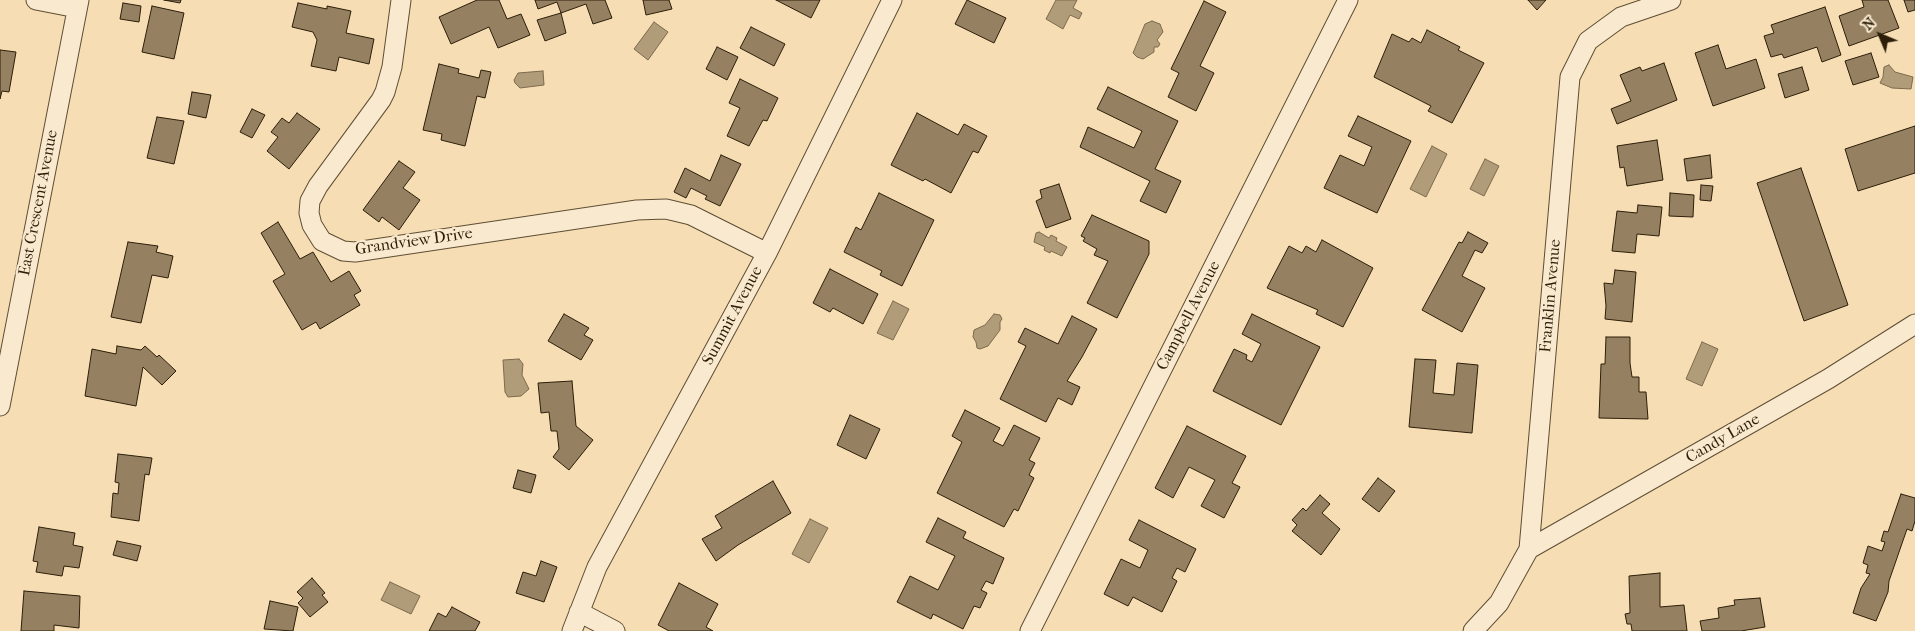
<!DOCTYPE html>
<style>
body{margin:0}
#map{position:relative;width:1915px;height:631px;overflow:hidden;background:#f6ddb4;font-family:"IM FELL French Canon",serif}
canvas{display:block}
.north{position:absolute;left:1855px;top:10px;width:50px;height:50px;-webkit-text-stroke:4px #f9e9ce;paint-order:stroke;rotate:315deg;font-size:14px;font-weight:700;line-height:20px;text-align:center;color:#2c1e09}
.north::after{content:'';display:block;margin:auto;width:18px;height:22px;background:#2c1e09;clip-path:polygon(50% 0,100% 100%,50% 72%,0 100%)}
</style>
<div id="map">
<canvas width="1915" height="631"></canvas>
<div class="north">N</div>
</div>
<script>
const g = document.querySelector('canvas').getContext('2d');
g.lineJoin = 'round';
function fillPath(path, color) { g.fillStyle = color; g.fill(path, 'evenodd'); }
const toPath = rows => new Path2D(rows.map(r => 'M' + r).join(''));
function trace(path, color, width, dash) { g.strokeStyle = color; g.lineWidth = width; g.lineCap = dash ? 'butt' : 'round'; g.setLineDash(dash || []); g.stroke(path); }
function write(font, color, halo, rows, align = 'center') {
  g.font = font + ' "IM FELL French Canon",serif'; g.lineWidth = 4.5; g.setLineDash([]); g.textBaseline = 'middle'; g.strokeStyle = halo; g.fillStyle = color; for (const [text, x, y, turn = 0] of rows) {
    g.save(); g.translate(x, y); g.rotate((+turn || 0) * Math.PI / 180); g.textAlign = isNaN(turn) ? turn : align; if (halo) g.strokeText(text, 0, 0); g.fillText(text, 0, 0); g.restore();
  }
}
const water = toPath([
 [1056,0,1077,0,1073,8,1082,13,1079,19,1070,15,1063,29,1046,19,1056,0],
 [1152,21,1160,24,1163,32,1157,40,1160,44,1158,47,1154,47,1154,52,1143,59,1137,57,1133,53,1145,24,1152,21],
 [654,22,668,32,648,60,634,49,654,22],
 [1889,65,1895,72,1913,77,1911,89,1892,88,1880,83,1883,77,1884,67,1889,65],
 [543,71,544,85,520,88,515,83,514,80,518,73,543,71],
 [1432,146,1447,154,1426,197,1410,189,1432,146],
 [1485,159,1499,166,1484,196,1470,189,1485,159],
 [1039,232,1049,238,1051,235,1057,238,1056,241,1067,247,1062,256,1051,251,1050,253,1044,250,1045,247,1034,242,1036,233,1039,232],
 [893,301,909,309,893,340,877,333,893,301],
 [994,314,1000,315,1002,319,1000,322,1000,330,988,346,980,349,977,348,976,342,973,337,974,330,985,325,994,314],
 [1702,342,1718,349,1702,386,1686,379,1702,342],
 [519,359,523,364,522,375,529,389,521,396,508,397,505,392,503,360,519,359],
 [810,519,828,528,809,563,792,554,810,519],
 [390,582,420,596,411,614,381,600,390,582]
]);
const building = toPath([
 [164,0,181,0,180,3,164,0],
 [477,0,499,0,507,19,521,14,530,35,498,48,489,27,451,44,439,17,477,0],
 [535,0,605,0,612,18,593,24,586,4,561,13,557,2,538,9,535,0],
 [643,0,669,0,672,9,646,15,643,0],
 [776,0,820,0,811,18,776,0],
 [967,0,1006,18,994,43,955,24,967,0],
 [1528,0,1546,0,1537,10,1528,0],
 [1862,0,1888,0,1899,28,1849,46,1839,16,1864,7,1862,0],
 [1904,0,1915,0,1915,10,1908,12,1904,0],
 [1204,1,1226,12,1200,66,1214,73,1196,111,1168,97,1179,73,1171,69,1204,1],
 [123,3,141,6,139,22,120,19,123,3],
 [298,3,327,9,327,6,351,11,346,33,374,39,369,64,339,57,336,71,311,66,317,40,313,32,292,27,298,3],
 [152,6,184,13,174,59,142,52,152,6],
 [1825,7,1841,55,1822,62,1817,47,1784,58,1782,54,1771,57,1764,36,1774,33,1771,25,1825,7],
 [561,13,566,33,545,41,537,20,561,13],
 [751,27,785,44,774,66,740,48,751,27],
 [1427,30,1460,47,1458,50,1484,63,1452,123,1428,111,1431,106,1374,77,1392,34,1409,42,1412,38,1421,43,1427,30],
 [1718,45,1726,69,1756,59,1765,88,1713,106,1695,53,1718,45],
 [717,47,738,57,727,80,706,69,717,47],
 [0,50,16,52,9,92,2,91,0,99,0,50],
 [1871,53,1879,77,1853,85,1845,61,1871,53],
 [1664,63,1677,100,1617,124,1611,109,1631,101,1620,75,1640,67,1642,71,1664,63],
 [439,64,459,69,458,73,479,78,481,70,491,72,485,98,477,96,465,146,441,140,442,134,423,130,439,64],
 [1802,67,1809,90,1785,98,1778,74,1802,67],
 [740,79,778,98,767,121,763,120,749,146,727,136,740,108,729,103,740,79],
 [1108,87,1178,121,1155,169,1181,181,1166,213,1140,201,1150,181,1080,147,1088,127,1134,148,1142,131,1097,109,1108,87],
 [192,92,211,95,206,118,188,114,192,92],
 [252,109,265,115,252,138,240,132,252,109],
 [297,113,320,129,289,169,267,151,278,137,271,132,282,118,289,123,297,113],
 [917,113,958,135,964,124,987,136,978,153,973,151,951,193,925,179,923,181,891,165,917,113],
 [1358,116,1411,141,1377,213,1324,188,1340,155,1364,166,1372,147,1348,136,1358,116],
 [157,117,184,121,174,164,147,158,157,117],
 [1915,126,1915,173,1858,191,1845,149,1915,126],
 [1657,140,1663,180,1627,186,1624,167,1620,168,1617,146,1657,140],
 [721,155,741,164,720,206,705,199,707,196,691,188,686,198,674,192,685,168,710,181,721,155],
 [1710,155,1712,178,1687,181,1684,159,1710,155],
 [399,161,415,172,403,188,420,200,399,230,382,217,379,222,363,210,399,161],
 [1801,168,1848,305,1804,321,1757,183,1801,168],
 [1059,184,1071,219,1046,228,1036,201,1042,198,1040,190,1059,184],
 [1701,185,1713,186,1711,201,1700,200,1701,185],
 [879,193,934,220,902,286,880,275,882,271,844,252,856,227,861,230,879,193],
 [1670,193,1694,195,1693,217,1669,216,1670,193],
 [1638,205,1662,207,1659,236,1637,234,1635,253,1612,251,1617,211,1637,213,1638,205],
 [1092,215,1149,241,1149,254,1117,318,1087,303,1108,261,1094,255,1097,249,1083,241,1085,238,1081,236,1092,215],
 [278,222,300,259,313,252,331,282,349,271,361,291,354,295,360,305,320,329,316,322,302,330,273,281,285,274,261,233,278,222],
 [1468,232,1488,243,1482,253,1475,250,1462,276,1485,288,1462,332,1422,310,1459,242,1462,243,1468,232],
 [1322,240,1373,268,1343,327,1316,314,1318,310,1267,288,1289,246,1302,253,1306,246,1316,252,1322,240],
 [128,242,158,246,156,252,173,256,168,278,152,275,141,323,111,317,128,242],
 [830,269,878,294,863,324,833,308,830,312,813,303,830,269],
 [1615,270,1636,272,1632,322,1605,319,1606,306,1604,283,1613,284,1615,270],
 [564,314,589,328,584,335,593,340,581,360,548,341,564,314],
 [1252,314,1320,347,1281,425,1213,391,1234,349,1247,355,1246,359,1252,362,1261,344,1242,334,1252,314],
 [1072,316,1097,329,1082,357,1067,381,1080,387,1072,405,1058,398,1046,422,1000,399,1026,346,1018,342,1025,328,1058,344,1072,316],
 [1606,337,1630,337,1630,363,1632,377,1639,377,1639,392,1646,392,1648,419,1599,418,1601,364,1605,364,1606,337],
 [117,346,141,350,145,346,157,357,159,355,176,371,162,385,143,367,136,406,85,396,92,349,116,354,117,346],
 [1415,359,1436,360,1433,393,1454,395,1457,363,1478,365,1472,433,1409,427,1415,359],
 [572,381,576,426,593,440,569,470,553,457,559,449,557,431,551,431,549,412,541,413,538,383,572,381],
 [965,410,1000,428,993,441,1003,446,1014,425,1040,438,1029,460,1035,463,1029,475,1034,478,1018,511,1014,509,1004,527,937,493,962,442,952,436,965,410],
 [850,415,880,429,866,459,837,445,850,415],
 [1187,426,1246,456,1232,483,1240,487,1224,518,1201,506,1215,480,1189,467,1173,498,1155,488,1187,426],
 [118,454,152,458,149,475,145,474,139,521,111,517,113,493,118,494,119,483,115,482,118,454],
 [518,470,536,475,531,493,513,488,518,470],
 [1378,478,1395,491,1379,512,1362,499,1378,478],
 [773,481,791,513,738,545,716,561,702,539,722,528,715,516,773,481],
 [1901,494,1915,498,1915,521,1912,531,1907,529,1889,581,1888,592,1876,621,1853,613,1861,588,1870,574,1866,573,1868,565,1863,563,1868,546,1882,551,1885,542,1881,541,1884,531,1888,532,1901,494],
 [1320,495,1330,504,1322,513,1340,529,1321,555,1292,531,1297,525,1292,520,1303,508,1306,511,1320,495],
 [938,518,966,532,963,538,1004,558,993,584,986,581,981,590,987,593,980,608,974,606,963,629,933,614,931,619,897,602,910,576,938,590,955,556,926,542,938,518],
 [1139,520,1196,549,1185,572,1177,568,1172,578,1177,581,1162,612,1133,597,1128,606,1104,594,1121,559,1140,568,1148,550,1129,540,1139,520],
 [39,527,75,533,73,545,83,547,79,568,64,566,62,576,36,572,38,562,33,561,39,527],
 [117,541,141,546,137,561,113,555,117,541],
 [541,561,557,567,544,602,516,593,523,572,536,576,541,561],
 [1660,573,1660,607,1684,605,1687,631,1632,631,1631,624,1627,624,1625,614,1630,613,1629,576,1660,573],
 [312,578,325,593,322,595,328,602,310,617,298,603,303,598,297,592,312,578],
 [679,583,718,604,706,627,713,631,669,631,658,625,679,583],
 [24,591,80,596,79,628,54,625,54,631,21,631,24,591],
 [1760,598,1765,627,1741,631,1702,631,1700,621,1719,618,1718,608,1735,605,1734,600,1760,598],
 [270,601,298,607,293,631,264,629,270,601],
 [452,607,480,622,475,631,429,631,438,613,446,617,452,607]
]);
const minor = toPath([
 [36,0,77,8],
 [401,0,392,67,385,92,381,100,318,186,310,201,309,213,312,225,322,241,343,251,355,252,637,210,666,209,691,215,767,253],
 [0,406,79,0],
 [1529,549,1828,379,1915,324],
 [579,612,615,631],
 [572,631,597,567,767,253,892,0],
 [1030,631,1348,0],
 [1473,631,1499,603,1529,549,1570,77,1588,41,1621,17,1671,0]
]);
const streetNames = [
 ["East Crescent Avenue",39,203,-79],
 ["Grandview Drive",414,242,-8],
 ["Franklin Avenue",1551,296,-85],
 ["Summit Avenue",733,316,-62],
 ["Campbell Avenue",1189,316,-63],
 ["Candy Lane",1723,439,-30]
];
fillPath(water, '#b19c7a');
trace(water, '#7c6a4d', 1);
fillPath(building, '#958162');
trace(building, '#2c1e09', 1);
trace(minor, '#5e4e34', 21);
trace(minor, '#f9e9ce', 19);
write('16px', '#2c1e09', '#f9e9ce', streetNames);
</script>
